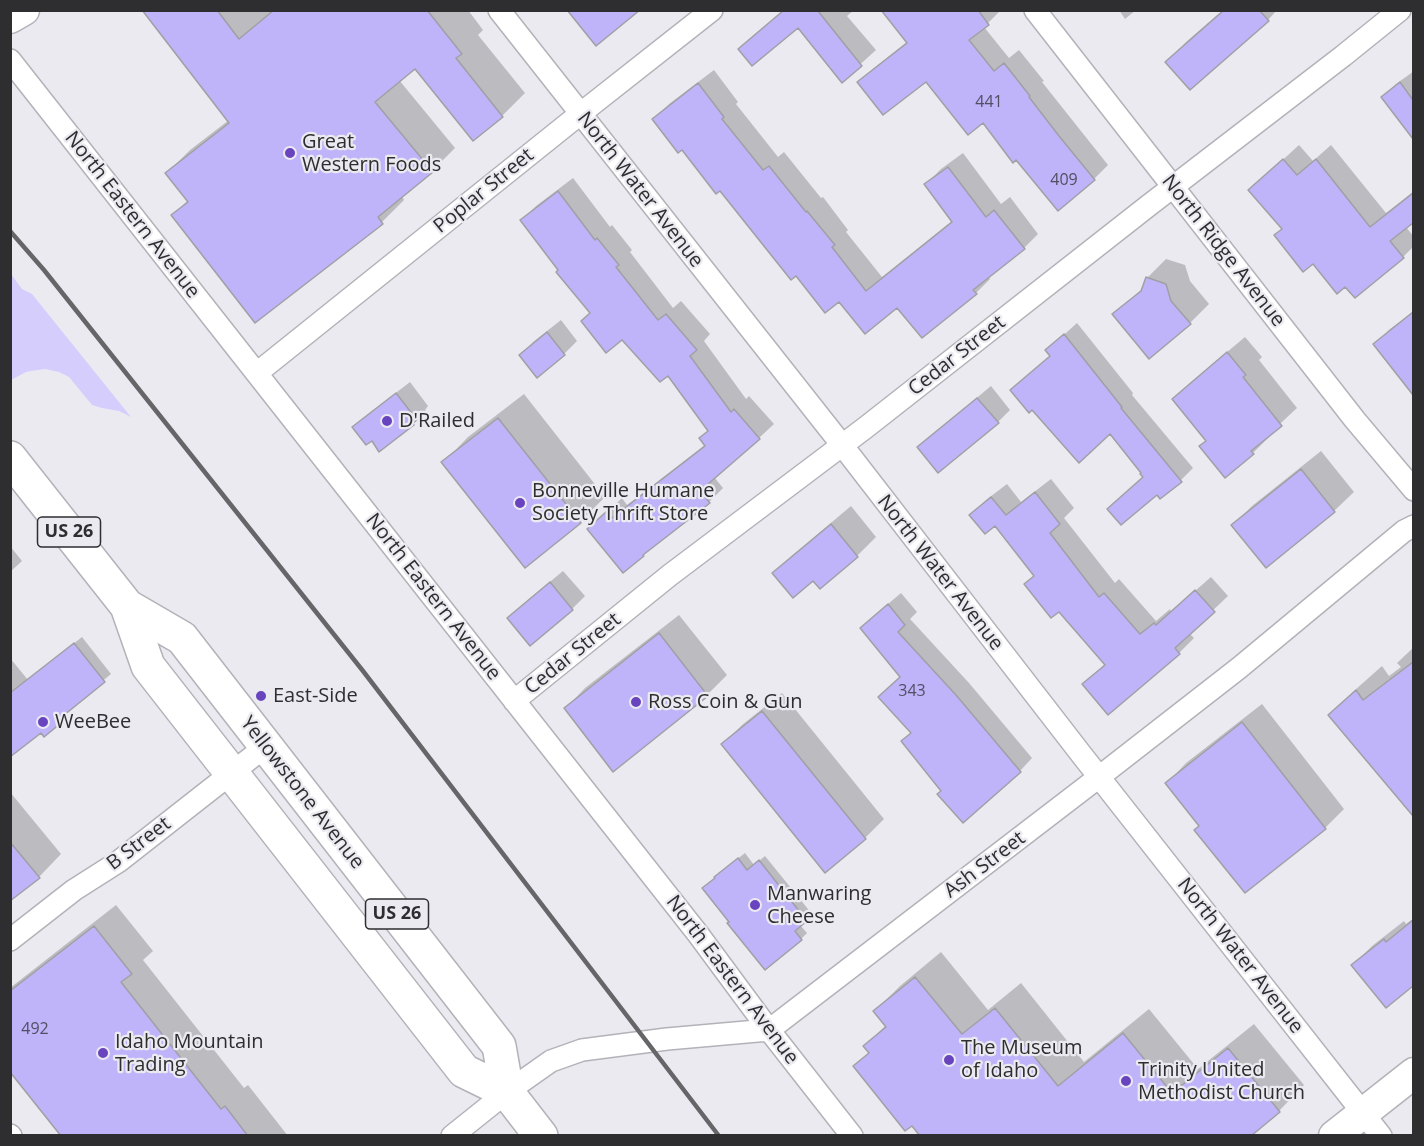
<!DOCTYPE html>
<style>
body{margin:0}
#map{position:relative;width:1424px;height:1146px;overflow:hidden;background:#ebeaf0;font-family:"Open Sans",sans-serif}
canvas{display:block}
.frame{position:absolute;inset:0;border:12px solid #2e2e30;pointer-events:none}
</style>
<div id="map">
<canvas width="1424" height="1146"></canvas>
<div class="frame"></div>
</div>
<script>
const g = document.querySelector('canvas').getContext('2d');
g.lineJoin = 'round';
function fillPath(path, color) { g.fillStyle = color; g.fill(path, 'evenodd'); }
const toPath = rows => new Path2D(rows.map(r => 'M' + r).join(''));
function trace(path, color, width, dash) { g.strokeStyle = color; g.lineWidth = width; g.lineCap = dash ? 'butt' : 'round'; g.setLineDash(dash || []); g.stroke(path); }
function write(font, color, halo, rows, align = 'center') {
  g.font = font + ' "Open Sans",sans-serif'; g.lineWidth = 4.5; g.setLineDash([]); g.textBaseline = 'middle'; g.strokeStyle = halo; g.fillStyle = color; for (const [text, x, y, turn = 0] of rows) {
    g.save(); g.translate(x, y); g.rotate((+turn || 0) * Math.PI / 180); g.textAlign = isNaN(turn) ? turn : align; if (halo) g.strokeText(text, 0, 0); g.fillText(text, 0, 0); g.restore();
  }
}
const green = toPath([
 [11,274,22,289,32,294,131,417,119,411,102,408,92,405,69,377,59,372,45,369,31,371,26,372,11,380]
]);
const shadow = toPath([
 [144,10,468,10,483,30,478,35,525,93,502,116,415,67,399,80,455,148,432,171,402,196,404,200,382,222,173,215,188,200,167,173,190,150,229,120],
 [784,10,854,10,847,16,876,50,843,80,798,26,740,49,754,35],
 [883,10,1001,10,984,27,1009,58,1019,50,1044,81,1042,82,1073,121,1108,165,1094,179,983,121,926,79,859,82,874,68,908,41],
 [1119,10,1136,10,1125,19],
 [1223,10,1277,10,1268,20,1167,62,1186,42],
 [714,70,738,102,736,104,778,157,784,152,821,198,823,197,848,230,846,232,882,277,953,220,926,184,941,169,963,153,1001,204,1010,197,1038,234,1024,248,988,276,990,279,976,293,897,306,839,300,796,274,720,189,654,119,669,104],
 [1414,71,1414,136,1383,97,1396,84],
 [1299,145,1313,161,1331,145,1386,213,1414,191,1414,222,1406,227,1414,237,1414,246,1403,257,1346,285,1276,235,1283,228,1250,190],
 [573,178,610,227,612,225,632,250,630,252,673,308,681,301,710,334,704,341,746,399,749,396,774,424,759,438,714,477,723,488,709,502,650,548,643,555,589,529,622,498,627,505,706,444,710,430,668,374,591,312,522,220,536,206],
 [1166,259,1185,265,1190,281,1209,304,1190,323,1114,315,1144,287,1147,278],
 [1414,311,1414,392,1413,392,1375,344,1390,329],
 [561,320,577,341,564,354,537,376,521,355,533,342],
 [1077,323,1133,393,1132,395,1193,468,1181,480,1144,477,1047,350],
 [1245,337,1262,357,1259,360,1297,408,1268,435,1269,437,1253,453,1207,440,1174,399,1190,383],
 [410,382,428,406,425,410,426,411,413,424,372,439,354,427,367,415],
 [991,386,1010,410,998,422,919,447,932,435],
 [524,394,605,497,580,522,525,565,443,463,468,437],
 [1321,451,1354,492,1334,511,1266,566,1233,525,1252,506],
 [1051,479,1074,508,1064,518,1115,583,1119,579,1156,621,1170,609,1171,612,1211,577,1228,596,1189,633,1194,638,1179,653,1084,684,1106,663,995,524,971,515,986,500,1007,484,1021,502],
 [851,506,876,537,857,556,820,587,814,578,774,573,794,554],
 [10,546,22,561,10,572],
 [563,571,585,596,572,609,509,618,522,605],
 [901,593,917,612,910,619,969,683,1032,758,1020,771,943,791,912,732,902,676,875,615],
 [679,615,727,675,707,695,614,770,566,708,585,688],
 [82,637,111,674,65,712,67,715,60,722,41,731,10,755,10,658,28,680],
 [1414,647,1414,794,1404,802,1330,715,1355,690,1382,666,1389,676,1401,667,1397,663],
 [782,693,884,819,865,838,723,744,742,725],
 [1262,704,1344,809,1325,828,1201,826,1167,783,1186,763],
 [10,792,61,854,39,877,10,899],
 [745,853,754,865,765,856,812,914,800,925,807,933,801,939,731,922,717,877,722,871],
 [116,905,153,951,143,960,244,1088,248,1085,288,1136,63,1136,10,1068,10,988],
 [1414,918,1414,984,1386,1006,1353,965,1372,946,1404,921,1406,924],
 [941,952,988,1010,1021,983,1084,1062,1149,1009,1198,1069,1254,1024,1304,1085,1279,1111,1249,1136,855,1067,870,1052,865,1046,886,1025,875,1011,900,986]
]);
const building = toPath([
 [142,10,217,10,239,39,274,10,427,10,462,54,456,58,503,117,473,141,415,69,375,102,433,172,378,217,383,224,255,323,171,215,188,202,165,173,229,123,142,10],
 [567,10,640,10,596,46,567,10],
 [784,10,819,10,818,11,862,66,842,83,798,28,752,66,738,49,784,10],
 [881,10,978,10,989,25,969,40,994,71,1004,63,1030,96,1029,97,1059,136,1095,180,1058,211,1016,160,1013,163,983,123,968,135,926,82,883,115,857,82,907,43,881,10],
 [1224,10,1259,10,1269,21,1190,90,1165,62,1224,10],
 [1400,82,1413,100,1413,139,1381,97,1400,82],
 [698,83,724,117,722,119,763,170,769,166,806,212,807,211,835,245,832,247,866,291,952,222,924,184,948,167,986,217,994,210,1025,249,973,290,977,294,922,338,897,308,865,334,839,302,825,313,796,276,791,280,720,191,716,194,682,150,678,153,652,119,698,83],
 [1283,159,1297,175,1316,159,1370,227,1413,193,1413,223,1390,241,1404,258,1355,298,1345,287,1337,294,1313,264,1303,272,1274,235,1282,229,1248,190,1283,159],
 [558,191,595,240,597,238,619,265,616,267,658,320,666,314,697,350,690,356,731,412,734,409,760,439,700,491,710,503,643,555,644,556,623,573,587,529,607,511,612,518,705,446,699,438,708,431,668,376,660,382,622,340,606,353,581,321,590,313,556,272,558,270,520,220,558,191],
 [1146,277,1166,284,1171,301,1191,324,1149,359,1112,314,1141,291,1146,277],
 [1413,312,1413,395,1373,344,1413,312],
 [547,332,565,355,537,378,519,355,547,332],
 [1064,334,1122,407,1121,408,1182,482,1160,499,1157,495,1121,525,1107,509,1143,477,1140,474,1141,473,1110,434,1079,463,1032,410,1029,413,1010,390,1050,356,1045,350,1064,334],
 [1227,352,1246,375,1243,377,1282,426,1251,451,1254,454,1225,478,1199,446,1206,441,1172,399,1227,352],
 [396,393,417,420,413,423,414,425,379,452,372,441,366,445,352,427,396,393],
 [977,398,999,423,938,473,917,447,977,398],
 [498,418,581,523,525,568,441,462,498,418],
 [1301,469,1335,512,1266,568,1231,525,1301,469],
 [1035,492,1060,524,1050,533,1099,597,1104,593,1140,634,1154,623,1156,625,1195,590,1215,612,1175,648,1180,654,1108,715,1082,684,1105,665,1059,612,1051,618,1024,584,1034,576,995,526,985,534,969,515,991,497,1006,515,1035,492],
 [831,524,858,557,820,589,813,581,793,598,772,573,831,524],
 [550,582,573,610,530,646,507,618,550,582],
 [888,604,905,625,898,632,956,695,1021,772,963,823,937,794,941,791,901,741,911,733,878,697,900,677,860,628,888,604],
 [659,633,708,696,613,772,564,708,659,633],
 [74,643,105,682,58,720,61,723,44,737,41,733,10,757,10,693,74,643],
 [1413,662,1413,816,1328,715,1356,690,1363,700,1413,662],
 [762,711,866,839,825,873,721,744,762,711],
 [1242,722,1326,829,1245,893,1194,830,1199,826,1165,783,1242,722],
 [10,842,40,878,10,901,10,842],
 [738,858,747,870,759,860,807,921,795,931,802,940,765,970,727,923,729,922,702,888,715,878,714,877,738,858],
 [1413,920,1413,986,1386,1008,1351,965,1384,939,1386,942,1413,920],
 [94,926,132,974,121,982,221,1109,225,1106,248,1136,61,1136,10,1072,10,991,94,926],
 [915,977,962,1034,995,1008,1058,1086,1123,1033,1172,1093,1228,1048,1280,1112,1251,1136,920,1136,912,1126,905,1131,853,1066,869,1053,863,1046,886,1027,873,1011,915,977]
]);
const street = toPath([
 [499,10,842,445,1081,754,1381,1136],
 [1035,10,1355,420,1414,490],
 [10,60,698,934,769,1030,852,1136],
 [257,373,580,114,712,10],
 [514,701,670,575,865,428,1148,206,1343,56,1400,10],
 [10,940,74,890,118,862,266,746],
 [10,1135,11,1136],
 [452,1136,507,1092,551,1061,582,1050,667,1039,769,1030,1099,777,1239,668,1404,531,1414,526]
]);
const secondary = toPath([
 [10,18,24,10],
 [1334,1136,1414,1073]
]);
const highway = toPath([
 [10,458,127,606,148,666,464,1071,507,1092,541,1136],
 [127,606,182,638,499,1046,507,1092]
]);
const rail = toPath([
 [10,231,44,270,363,671,719,1136]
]);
const markers = [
 [290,153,6,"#6845be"],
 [387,421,6,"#6845be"],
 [520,503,6,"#6845be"],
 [261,696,6,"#6845be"],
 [636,702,6,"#6845be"],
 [43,722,6,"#6845be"],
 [755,905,6,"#6845be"],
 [103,1053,6,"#6845be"],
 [949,1060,6,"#6845be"],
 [1126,1081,6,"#6845be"]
];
const numberNames = [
 ["441",989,102],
 ["409",1064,180],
 ["343",912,691],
 ["492",35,1029]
];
const shields = [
 [69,532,63],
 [397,914,63]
];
const shieldNames = [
 ["US 26",69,532],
 ["US 26",397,914]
];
const poiNames = [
 ["Great",302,142],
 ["Western Foods",302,165],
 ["D'Railed",399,421],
 ["Bonneville Humane",532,491],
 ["Society Thrift Store",532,514],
 ["East-Side",273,696],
 ["Ross Coin & Gun",648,702],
 ["WeeBee",55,722],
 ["Manwaring",767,894],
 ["Cheese",767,917],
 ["Idaho Mountain",115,1042],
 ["Trading",115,1065],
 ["The Museum",961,1048],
 ["of Idaho",961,1071],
 ["Trinity United",1138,1070],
 ["Methodist Church",1138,1093]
];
const streetNames = [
 ["North Water Avenue",640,190,52],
 ["Poplar Street",484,191,-39],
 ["North Eastern Avenue",132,215,52],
 ["North Ridge Avenue",1223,251,52],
 ["Cedar Street",957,356,-38],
 ["North Water Avenue",940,573,52],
 ["North Eastern Avenue",433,597,52],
 ["Cedar Street",573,654,-39],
 ["Yellowstone Avenue",302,793,52],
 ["B Street",139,844,-37],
 ["Ash Street",985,865,-37],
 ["North Water Avenue",1240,956,52],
 ["North Eastern Avenue",732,980,53]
];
fillPath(green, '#d5cefd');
fillPath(shadow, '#0003');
fillPath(building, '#bfb3f9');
trace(building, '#a09fa4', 1.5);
trace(street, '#b3b2b8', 24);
trace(secondary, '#b3b2b8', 33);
trace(highway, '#b3b2b8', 36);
trace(street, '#fff', 21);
trace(secondary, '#fff', 30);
trace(highway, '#fff', 33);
trace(rail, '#666669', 4.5);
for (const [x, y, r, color] of markers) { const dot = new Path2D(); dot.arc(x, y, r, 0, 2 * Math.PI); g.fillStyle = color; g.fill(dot); trace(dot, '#ebeaf0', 2); }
write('16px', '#524f62', null, numberNames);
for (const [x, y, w] of shields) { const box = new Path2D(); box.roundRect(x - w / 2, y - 15, w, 30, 4.5); g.fillStyle = '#ebeaf0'; g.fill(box); trace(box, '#2e2e30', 1.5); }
write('bold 18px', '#2e2e30', null, shieldNames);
write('20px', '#2e2e30', '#ebeaf0', poiNames, 'left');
write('20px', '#2e2e30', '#ebeaf0', streetNames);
</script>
